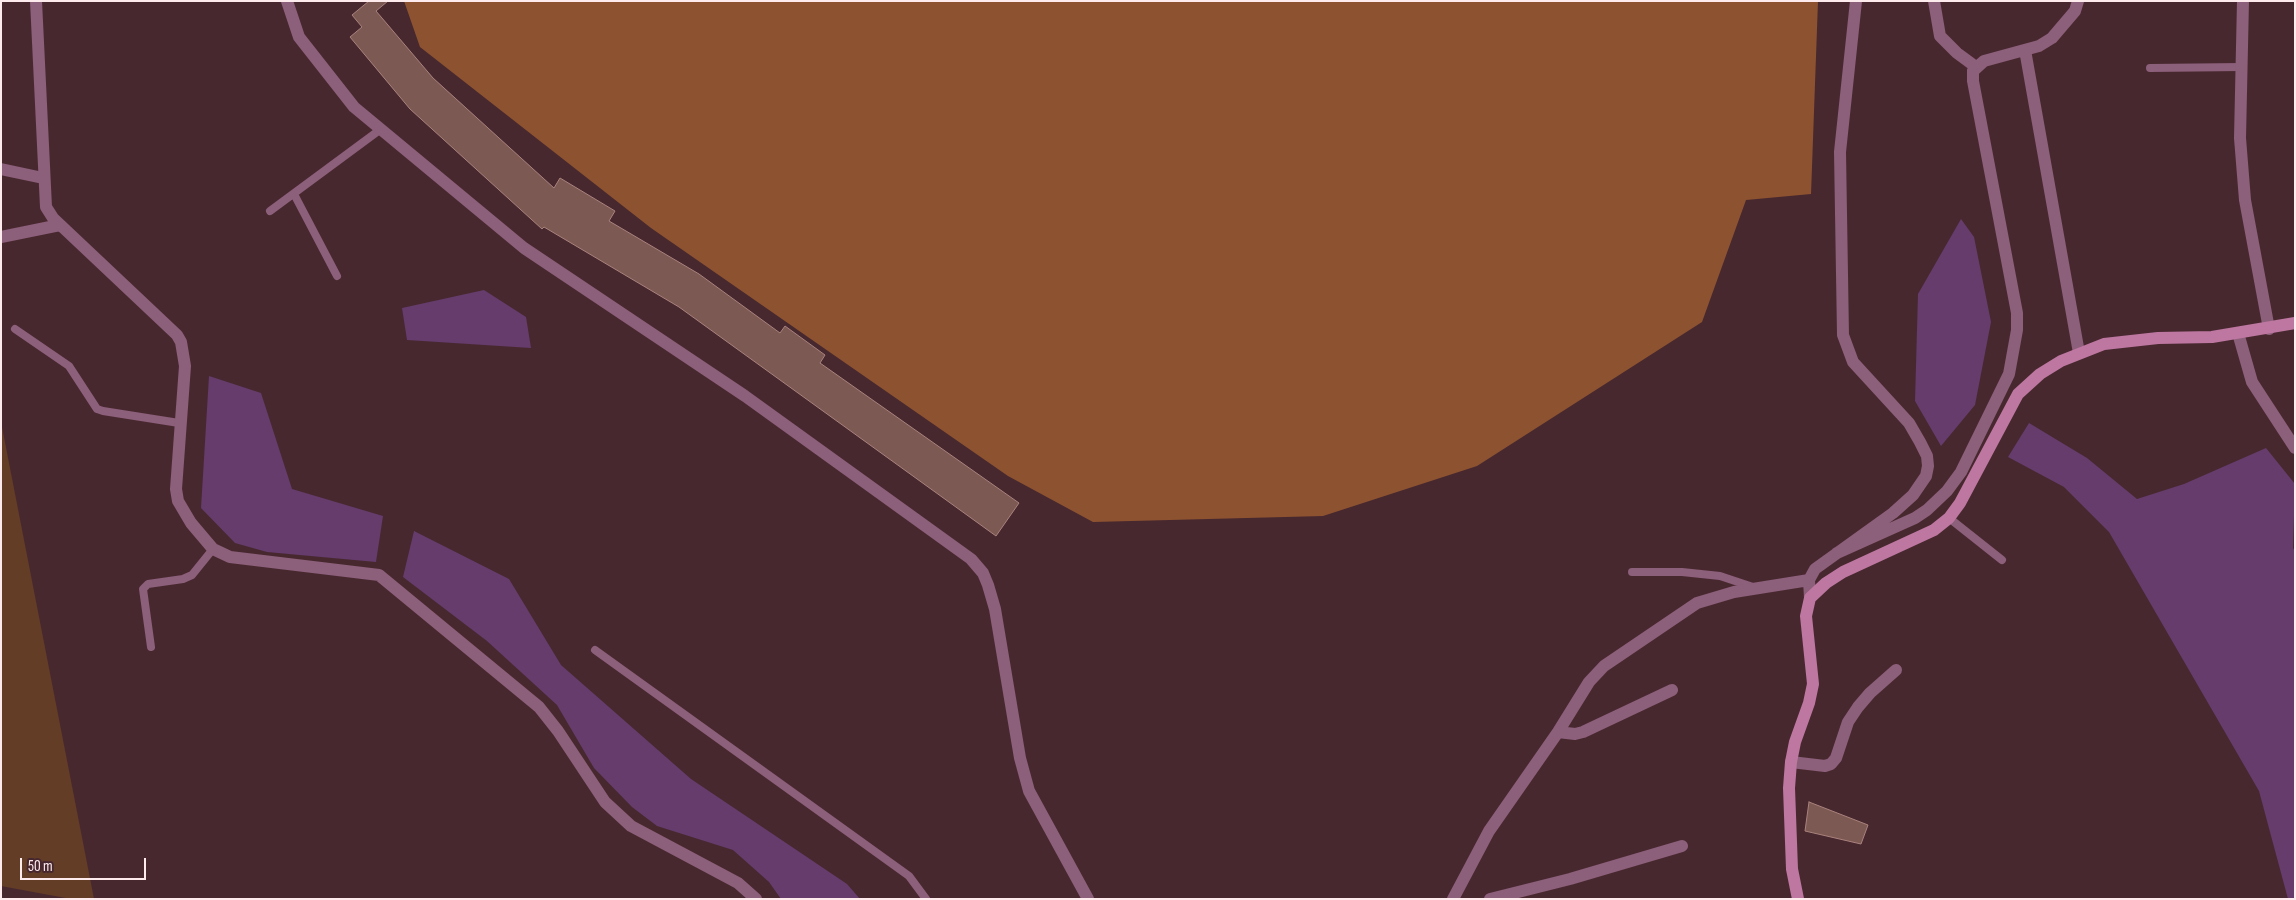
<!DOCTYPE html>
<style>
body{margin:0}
#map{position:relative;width:2296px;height:900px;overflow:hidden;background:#48282f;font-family:"Sofia Sans Condensed",sans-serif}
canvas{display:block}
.frame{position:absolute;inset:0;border:2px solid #fdebee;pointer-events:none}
.scale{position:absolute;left:20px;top:858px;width:126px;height:22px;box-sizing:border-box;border:2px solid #fdebee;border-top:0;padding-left:6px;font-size:15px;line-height:18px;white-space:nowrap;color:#fdebee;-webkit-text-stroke:4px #48282f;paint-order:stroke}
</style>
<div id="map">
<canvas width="2296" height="900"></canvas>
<div class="frame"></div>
<div class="scale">50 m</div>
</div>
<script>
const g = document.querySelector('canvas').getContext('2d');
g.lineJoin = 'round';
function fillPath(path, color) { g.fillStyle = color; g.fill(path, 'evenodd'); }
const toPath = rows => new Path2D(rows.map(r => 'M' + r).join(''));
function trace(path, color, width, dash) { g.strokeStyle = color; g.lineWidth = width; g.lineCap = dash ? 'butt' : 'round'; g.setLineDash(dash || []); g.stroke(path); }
const green = toPath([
 [1,422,94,899,71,899,1,886]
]);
const forest = toPath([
 [404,1,1818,1,1811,194,1746,200,1702,322,1477,466,1323,516,1093,522,1008,476,651,228,420,47]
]);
const water = toPath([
 [1961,219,1974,237,1991,322,1975,405,1941,446,1915,401,1918,294],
 [484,290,526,317,531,348,407,340,402,308],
 [209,376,261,393,292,489,383,516,376,562,267,552,235,543,201,508],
 [2029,423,2087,458,2137,499,2184,484,2266,448,2295,484,2293,548,2295,551,2295,899,2288,899,2259,791,2109,532,2064,487,2008,457],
 [414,531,509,579,561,665,691,779,847,884,860,899,781,899,769,882,733,850,657,826,632,807,594,768,557,705,487,641,403,577]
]);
const building = toPath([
 [369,1,388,1,376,11,433,78,554,188,560,178,615,211,609,221,699,274,780,333,785,326,825,355,820,363,1019,503,996,536,679,307,544,227,542,229,410,109,350,37,362,27,352,15,369,1],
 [1809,802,1868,825,1861,844,1805,831,1809,802]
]);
const lane = toPath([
 [2150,68,2242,67],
 [294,194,337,276],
 [270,211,381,129],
 [15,329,69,366,97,409,103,411,179,423],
 [1949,518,2002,560],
 [1632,572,1682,572,1720,576,1753,587],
 [151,647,143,589,148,584,183,579,192,575,213,549],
 [595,650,909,876,926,899]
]);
const street = toPath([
 [36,1,46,207,53,218,177,335,181,342,185,366,176,489,178,501,191,523,213,549,230,557,379,575,539,707,558,731,605,802,631,826,738,883,756,899],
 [287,1,299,37,354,107,524,248,745,396,971,559,983,573,988,585,995,609,1020,758,1029,791,1088,899],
 [1934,1,1940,36,1957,53,1976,67],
 [2243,1,2240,138,2245,200,2269,329],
 [2025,50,2079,353],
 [1,169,43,178],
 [1,237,60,225],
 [2238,333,2252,382,2295,448],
 [1837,553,1915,518,1927,510,1947,491,1961,472,2009,374,2017,330,2017,313,1973,81,1973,71,1984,61,2039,46,2052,38,2075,11,2078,1],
 [1810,598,1809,580,1815,569,1893,513,1913,495,1926,476,1928,466,1927,456,1920,442,1909,423,1853,362,1843,335,1840,152,1856,1],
 [1558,732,1575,734,1583,732,1672,690],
 [1791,762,1825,766,1831,764,1836,758,1848,722,1858,707,1870,693,1896,670],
 [1453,899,1489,831,1558,732,1589,682,1604,666,1697,603,1734,592,1809,580],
 [1490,899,1570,879,1682,846]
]);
const secondary = toPath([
 [1798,899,1792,869,1789,788,1791,762,1795,742,1809,703,1813,684,1806,616,1810,598,1826,583,1843,572,1934,530,1949,518,1960,503,2018,394,2040,374,2061,361,2104,344,2158,338,2212,337,2295,323]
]);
fillPath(green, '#643d26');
fillPath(forest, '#8d5330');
fillPath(water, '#653c6c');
fillPath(building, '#7d5954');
trace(building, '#a9827d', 1);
trace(lane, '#8c5f7a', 8);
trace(street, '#8c5f7a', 12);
trace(secondary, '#bd77a1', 12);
</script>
